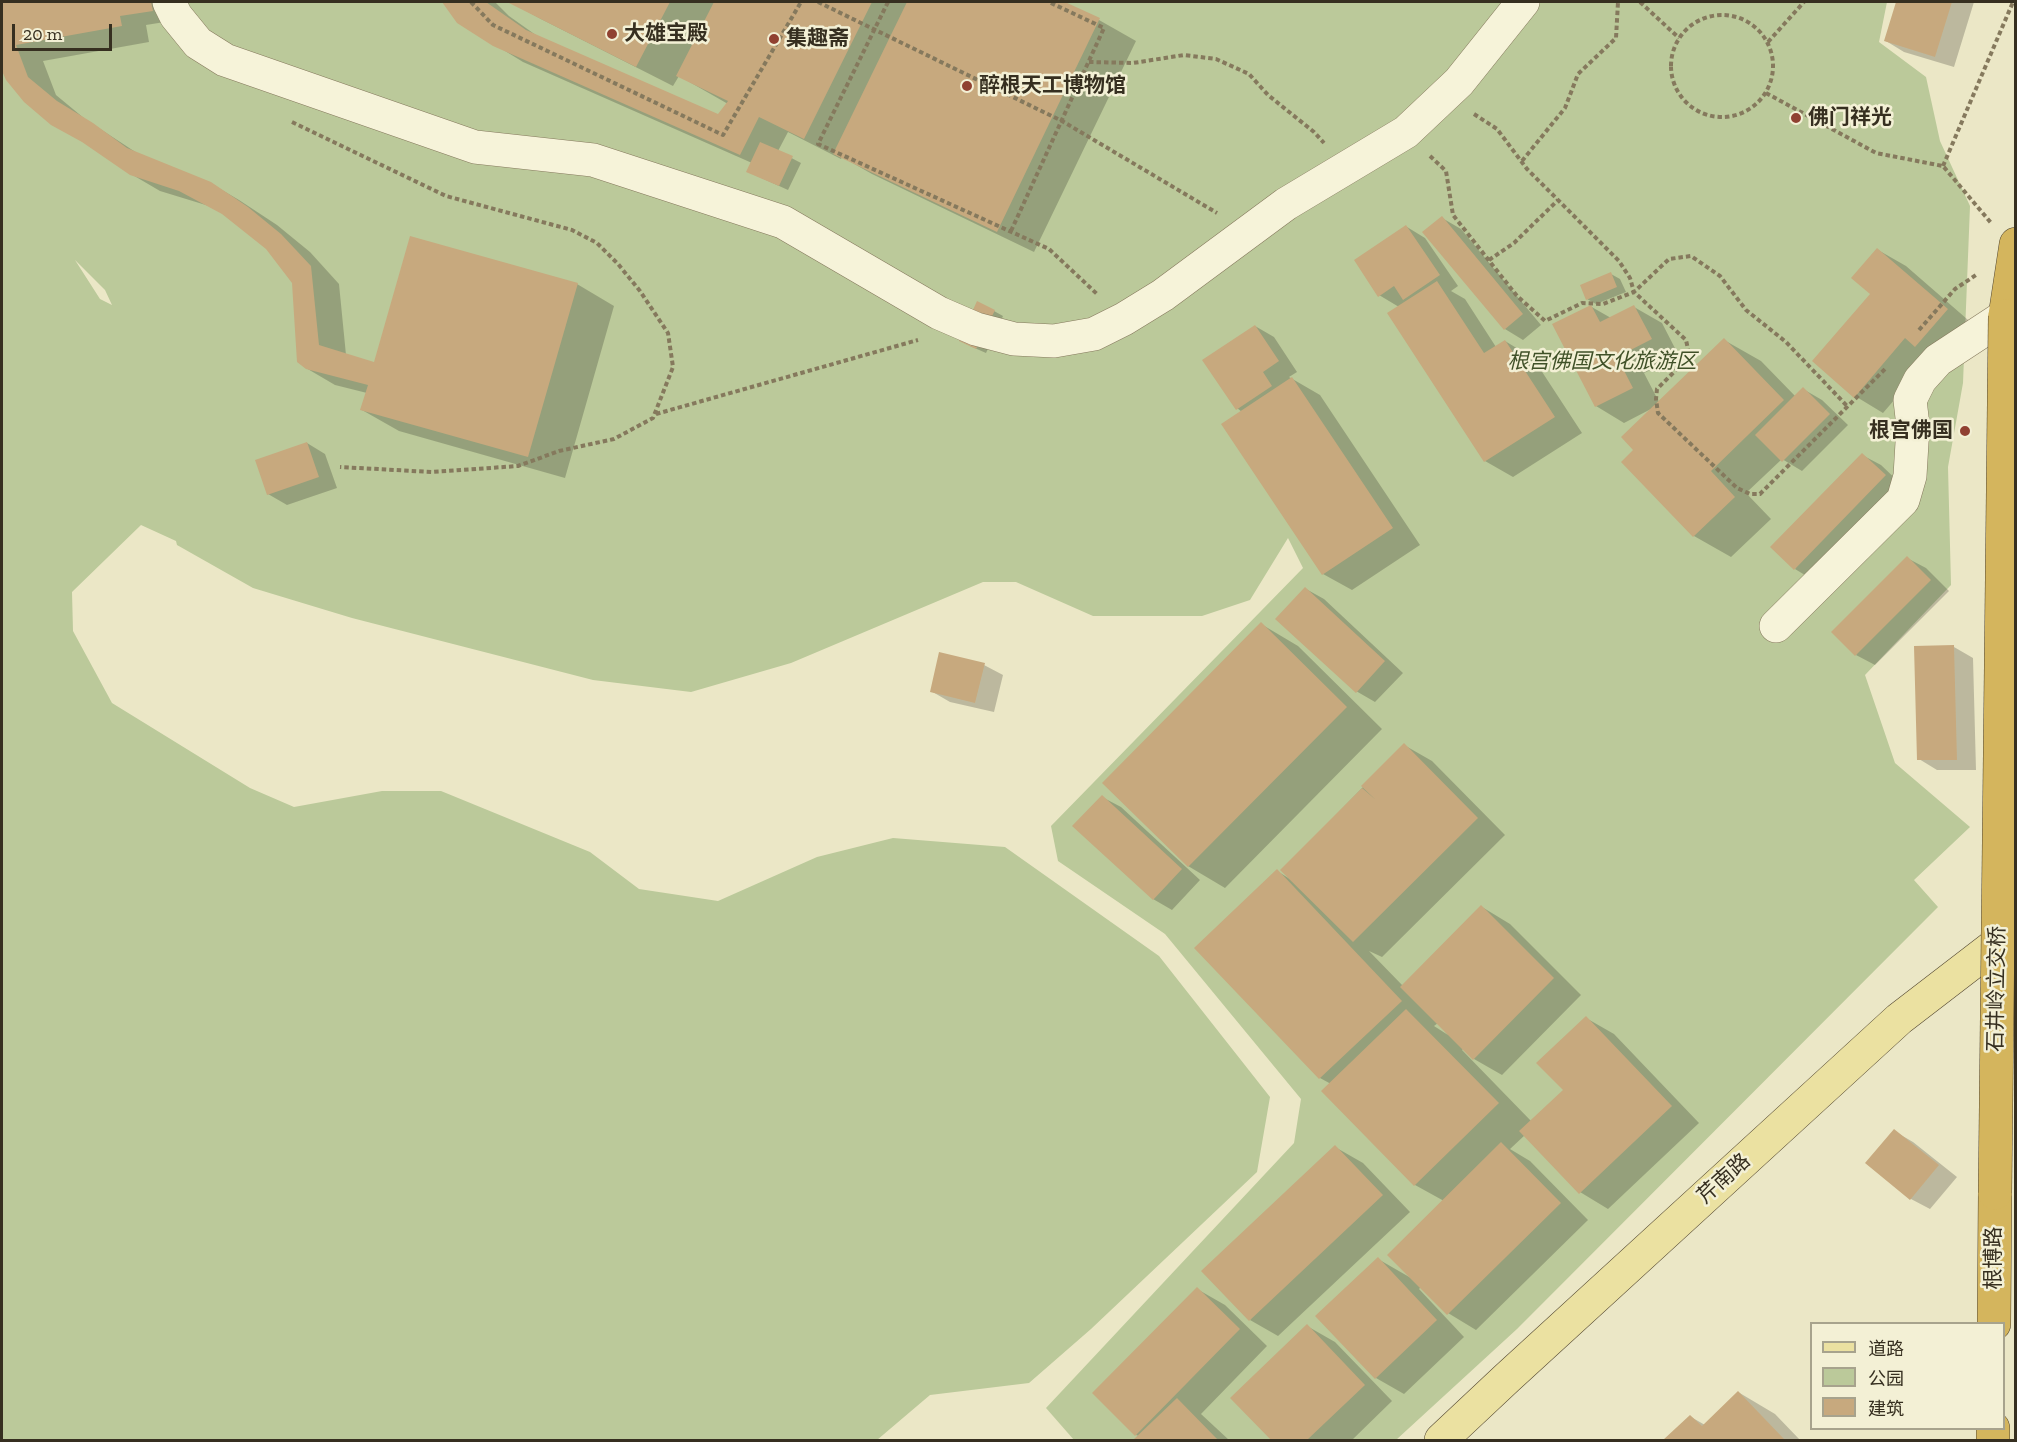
<!DOCTYPE html>
<meta charset="utf-8">
<style>
body{margin:0}
#map{position:relative;width:2017px;height:1442px;overflow:hidden;background:#ebe7c6;font-family:"Zilla Slab","Noto Sans SC",serif}
canvas{display:block}
.frame{position:absolute;inset:0;border:3px solid #362f20;pointer-events:none}
.legend{position:absolute;left:1810px;top:1322px;width:195px;height:108px;box-sizing:border-box;background:#f3f0d5;border:2px solid #a7a38d;margin:0;padding:8px 10px;list-style:none;font-size:18px;color:#362f20}
.legend li{display:flex;align-items:center;gap:12px;height:30px}
.legend b{width:30px;border:2px solid #a7a38d}
.scale{position:absolute;left:12px;top:24px;width:100px;height:27px;box-sizing:border-box;border:3px solid #362f20;border-top:0;padding-left:8px;font-size:18px;line-height:21px;white-space:nowrap;color:#362f20;-webkit-text-stroke:4px #f3f0d5;paint-order:stroke}
</style>
<div id="map">
<canvas width="2017" height="1442"></canvas>
<div class="frame"></div>
<ul class="legend">
<li><b style="height:8px;background:#ebe1a1"></b>道路</li>
<li><b style="height:16px;background:#bbc99a"></b>公园</li>
<li><b style="height:16px;background:#c7a97e"></b>建筑</li>
</ul>
<div class="scale">20 m</div>
</div>
<script>
const g = document.querySelector('canvas').getContext('2d');
g.lineJoin = 'round';
function fillPath(path, color) { g.fillStyle = color; g.fill(path, 'evenodd'); }
const toPath = rows => new Path2D(rows.map(r => 'M' + r).join(''));
function trace(path, color, width, dash) { g.strokeStyle = color; g.lineWidth = width; g.lineCap = dash ? 'butt' : 'round'; g.setLineDash(dash || []); g.stroke(path); }
function write(font, color, halo, rows, align = 'center') {
  g.font = font + ' "Zilla Slab","Noto Sans SC",serif'; g.lineWidth = 5; g.setLineDash([]); g.textBaseline = 'middle'; g.strokeStyle = halo; g.fillStyle = color; for (const [text, x, y, turn = 0] of rows) {
    g.save(); g.translate(x, y); g.rotate((+turn || 0) * Math.PI / 180); g.textAlign = isNaN(turn) ? turn : align; if (halo) g.strokeText(text, 0, 0); g.fillText(text, 0, 0); g.restore();
  }
}
const green = toPath([
 [2,2,1887,2,1879,42,1926,77,1940,141,1970,206,1963,383,1948,467,1951,585,1865,675,1895,763,1970,827,1914,880,1938,907,1517,1329,1396,1440,1074,1440,1046,1408,1294,1143,1301,1099,1165,934,1058,861,1051,826,1303,568,1288,538,1250,600,1202,616,1093,616,1016,582,983,582,791,663,691,692,593,680,352,618,253,588,177,545,176,541,141,525,72,592,73,631,112,703,250,788,294,807,382,791,441,791,590,852,639,889,718,901,817,857,893,838,1005,847,1159,956,1270,1097,1257,1172,1091,1329,1029,1383,930,1395,877,1440,2,1440],
 [75,260,105,290,112,305,100,299]
]);
const shadow = toPath([
 [2,2,167,2,171,21,146,25,149,42,43,61,56,95,85,119,140,155,210,183,239,200,277,225,310,252,339,284,346,355,375,364,577,284,614,306,565,478,399,431,362,410,367,393,335,385,306,368,293,282,267,248,226,215,209,206,160,191,131,174,7,80,2,67,2,30,5,29],
 [444,2,495,2,509,16,540,38,718,116,728,104,679,76,673,86,541,19,510,2,1061,2,1099,20,1136,41,1034,252,872,174,842,157,841,159,788,132,778,151,801,163,788,190,757,176,752,163,523,62,458,22],
 [1898,2,1974,2,1954,67,1904,52,1886,41],
 [1442,218,1461,229,1541,325,1523,340,1505,329],
 [1407,227,1425,238,1458,286,1451,291,1465,299,1496,347,1505,341,1533,358,1582,433,1513,477,1485,461,1399,307,1379,295],
 [1878,250,1906,266,1975,326,1933,355,1883,413,1855,396],
 [1611,274,1620,279,1626,292,1596,304,1587,299],
 [1590,306,1611,318,1634,307,1662,323,1679,356,1644,373,1659,402,1724,340,1761,361,1796,397,1803,389,1822,400,1848,425,1802,471,1782,459,1746,493,1771,519,1731,557,1694,536,1635,450,1651,409,1624,423,1596,406],
 [994,311,1003,316,986,353,970,346],
 [1255,326,1274,337,1297,372,1289,377,1320,395,1420,545,1352,590,1323,574,1242,412,1237,408],
 [307,443,325,454,337,488,287,505,268,494],
 [1862,455,1881,465,1903,486,1813,580,1795,569],
 [1907,558,1926,568,1949,591,1875,665,1856,655],
 [1306,589,1324,599,1403,673,1375,702,1356,691],
 [1261,624,1298,646,1382,729,1225,888,1188,866],
 [1954,647,1973,658,1976,770,1937,770,1919,759],
 [984,665,1003,675,994,712,950,702,931,691],
 [1404,745,1432,761,1505,835,1382,957,1369,951,1403,986,1482,907,1510,924,1581,995,1502,1075,1474,1059,1464,1048,1462,1050,1532,1122,1565,1090,1586,1018,1614,1034,1699,1123,1608,1209,1580,1192,1525,1135,1510,1149,1530,1161,1588,1220,1476,1330,1448,1313,1421,1287,1419,1289,1464,1337,1404,1394,1376,1378,1378,1259,1411,1278,1444,1201,1415,1185,1323,1091,1331,1084,1320,1078,1196,948,1277,871,1290,879,1282,870],
 [1438,1023,1448,1035,1434,1026],
 [1102,797,1121,807,1200,880,1172,910,1153,899],
 [1894,1131,1913,1142,1957,1177,1930,1209,1911,1199,1868,1163],
 [1335,1147,1363,1163,1410,1212,1278,1336,1250,1320],
 [1197,1289,1225,1305,1267,1346,1201,1414,1229,1440,1135,1440,1139,1436,1136,1435],
 [1307,1326,1335,1342,1392,1401,1352,1440,1274,1440,1232,1398],
 [1738,1392,1775,1414,1800,1440,1665,1440,1691,1417,1705,1425]
]);
const building = toPath([
 [2,2,151,2,153,11,120,16,122,26,16,45,28,77,57,101,93,123,127,148,211,182,248,207,281,234,311,266,319,345,374,362,410,236,578,283,528,457,360,410,368,385,306,369,297,362,292,283,266,249,222,214,179,191,130,175,82,142,51,125,24,102,6,80,2,71],
 [442,2,486,2,526,30,718,114,728,101,676,76,714,2,872,2,804,139,759,117,740,155,493,46,457,23],
 [507,2,670,2,636,67],
 [907,2,1065,2,1100,18,997,232,833,154],
 [1896,2,1952,2,1935,57,1884,41],
 [760,142,793,156,779,186,746,172],
 [1442,216,1523,314,1504,330,1422,232],
 [1406,225,1440,275,1403,300,1394,286,1378,297,1354,260],
 [1877,248,1948,309,1915,347,1905,338,1854,398,1812,361,1870,294,1851,278],
 [1611,272,1617,287,1586,300,1580,285],
 [1437,281,1484,353,1505,340,1555,417,1484,462,1387,313],
 [977,301,995,310,976,349,959,341],
 [1591,305,1600,322,1634,305,1652,339,1617,357,1633,388,1595,407,1552,324],
 [1255,325,1279,361,1263,372,1272,386,1236,410,1202,360],
 [1724,338,1784,400,1711,471,1735,497,1693,537,1621,462,1633,450,1621,437],
 [1292,377,1393,528,1322,575,1221,424],
 [1803,387,1830,414,1782,462,1755,435],
 [307,442,319,477,267,495,255,460],
 [1862,453,1886,475,1794,570,1770,547],
 [1907,556,1931,580,1855,656,1831,632],
 [1305,587,1385,661,1356,693,1275,619],
 [1261,622,1347,707,1188,867,1102,783],
 [1954,645,1957,760,1917,760,1914,646],
 [939,652,985,663,975,703,930,692],
 [1404,743,1478,818,1353,942,1280,870,1362,788,1376,800,1361,786],
 [1102,795,1182,869,1153,900,1072,826],
 [1277,869,1402,1001,1319,1079,1194,948],
 [1481,905,1554,978,1473,1060,1400,987],
 [1406,1009,1499,1103,1414,1186,1321,1091],
 [1586,1016,1672,1106,1579,1194,1519,1131,1563,1090,1536,1063],
 [1894,1129,1939,1165,1910,1200,1865,1163],
 [1501,1142,1561,1203,1447,1315,1387,1255],
 [1335,1145,1383,1195,1249,1321,1201,1271],
 [1378,1257,1437,1320,1375,1379,1315,1316],
 [1197,1287,1240,1329,1135,1436,1092,1393],
 [1307,1324,1365,1385,1307,1440,1271,1440,1230,1398],
 [1738,1391,1785,1440,1663,1440,1690,1415,1702,1426],
 [1177,1398,1218,1440,1133,1440]
]);
const path = toPath([
 [471,2,493,25,723,135,801,2],
 [818,2,1062,121,1217,213],
 [888,2,818,144,1049,249,1097,294],
 [1640,2,1679,38],
 '1671 66a51 51 0 1 1 102 0a51 51 0 1 1-102 0Z',
 [1768,42,1804,2],
 [1089,62,1133,63,1184,55,1216,59,1249,74,1268,95,1314,132,1324,143],
 [1766,93,1876,153,1943,166,1992,224],
 [1474,114,1497,129,1527,169,1619,261,1630,278,1634,292,1669,259,1691,256,1720,276,1746,310,1786,342,1848,407],
 [292,122,446,196,572,230,597,243,618,264,640,291,668,333,673,367,653,418,614,439,559,451,518,466,432,472,340,467],
 [1430,156,1446,171,1453,215,1517,296,1545,321,1582,303,1603,304,1634,292,1686,340,1689,354,1684,362,1657,389,1656,399,1658,413,1737,488,1750,494,1760,494,1885,369],
 [1522,161,1565,108,1578,74,1616,38,1618,2],
 [1943,166,2013,2],
 [1011,231,1104,28,1049,2],
 [1489,260,1514,243,1558,200],
 [1919,330,1955,289,1976,275],
 [656,414,918,340]
]);
const minor = toPath([
 [169,2,176,16,198,43,225,60,475,147,593,160,783,222,939,313,976,329,1014,339,1054,341,1094,334,1124,319,1163,295,1286,204,1406,132,1459,82,1523,2],
 [1776,626,1903,500,1910,476,1913,426,1910,400,1920,380,1938,360,2005,316]
]);
const major = toPath([
 [1441,1440,1507,1378,1899,1019,2016,929]
]);
const highway = toPath([
 [2005,316,2016,244],
 [1994,1324,1995,1193],
 [1993,1440,1993,1428]
]);
const highwayBridge = toPath([
 [1995,1193,2005,316]
]);
const markers = [
 [612,34,6,"#904131"],
 [774,39,6,"#904131"],
 [967,86,6,"#904131"],
 [1796,118,6,"#904131"],
 [1965,431,6,"#904131"]
];
const poiNames = [
 ["大雄宝殿",624,34],
 ["集趣斋",786,39],
 ["醉根天工博物馆",979,86],
 ["佛门祥光",1808,118],
 ["根宫佛国",1953,431,"right"]
];
const parkNames = [
 ["根宫佛国文化旅游区",1602,362]
];
const streetNames = [
 ["石井岭立交桥",1997,989,-89],
 ["芹南路",1724,1179,-42],
 ["根博路",1994,1258,-90]
];
fillPath(green, '#bbc99a');
fillPath(shadow, '#0003');
fillPath(building, '#c7a97e');
trace(minor, '#85795d', 34);
trace(major, '#534731', 34);
trace(highway, '#534731', 34);
trace(path, '#85795d', 4, [4.5, 3]);
trace(minor, '#f6f3d9', 33);
trace(major, '#ebe1a1', 33);
trace(highway, '#d4b55d', 33);
trace(highwayBridge, '#534731', 34, []);
trace(highwayBridge, '#d4b55d', 33);
for (const [x, y, r, color] of markers) { const dot = new Path2D(); dot.arc(x, y, r, 0, 2 * Math.PI); g.fillStyle = color; g.fill(dot); trace(dot, '#f3f0d5', 2); }
write('bold 21px', '#362f20', '#f3f0d5', poiNames, 'left');
write('italic 21px', '#405128', '#f3f0d5', parkNames);
write('21px', '#362f20', '#f3f0d5', streetNames);
</script>
